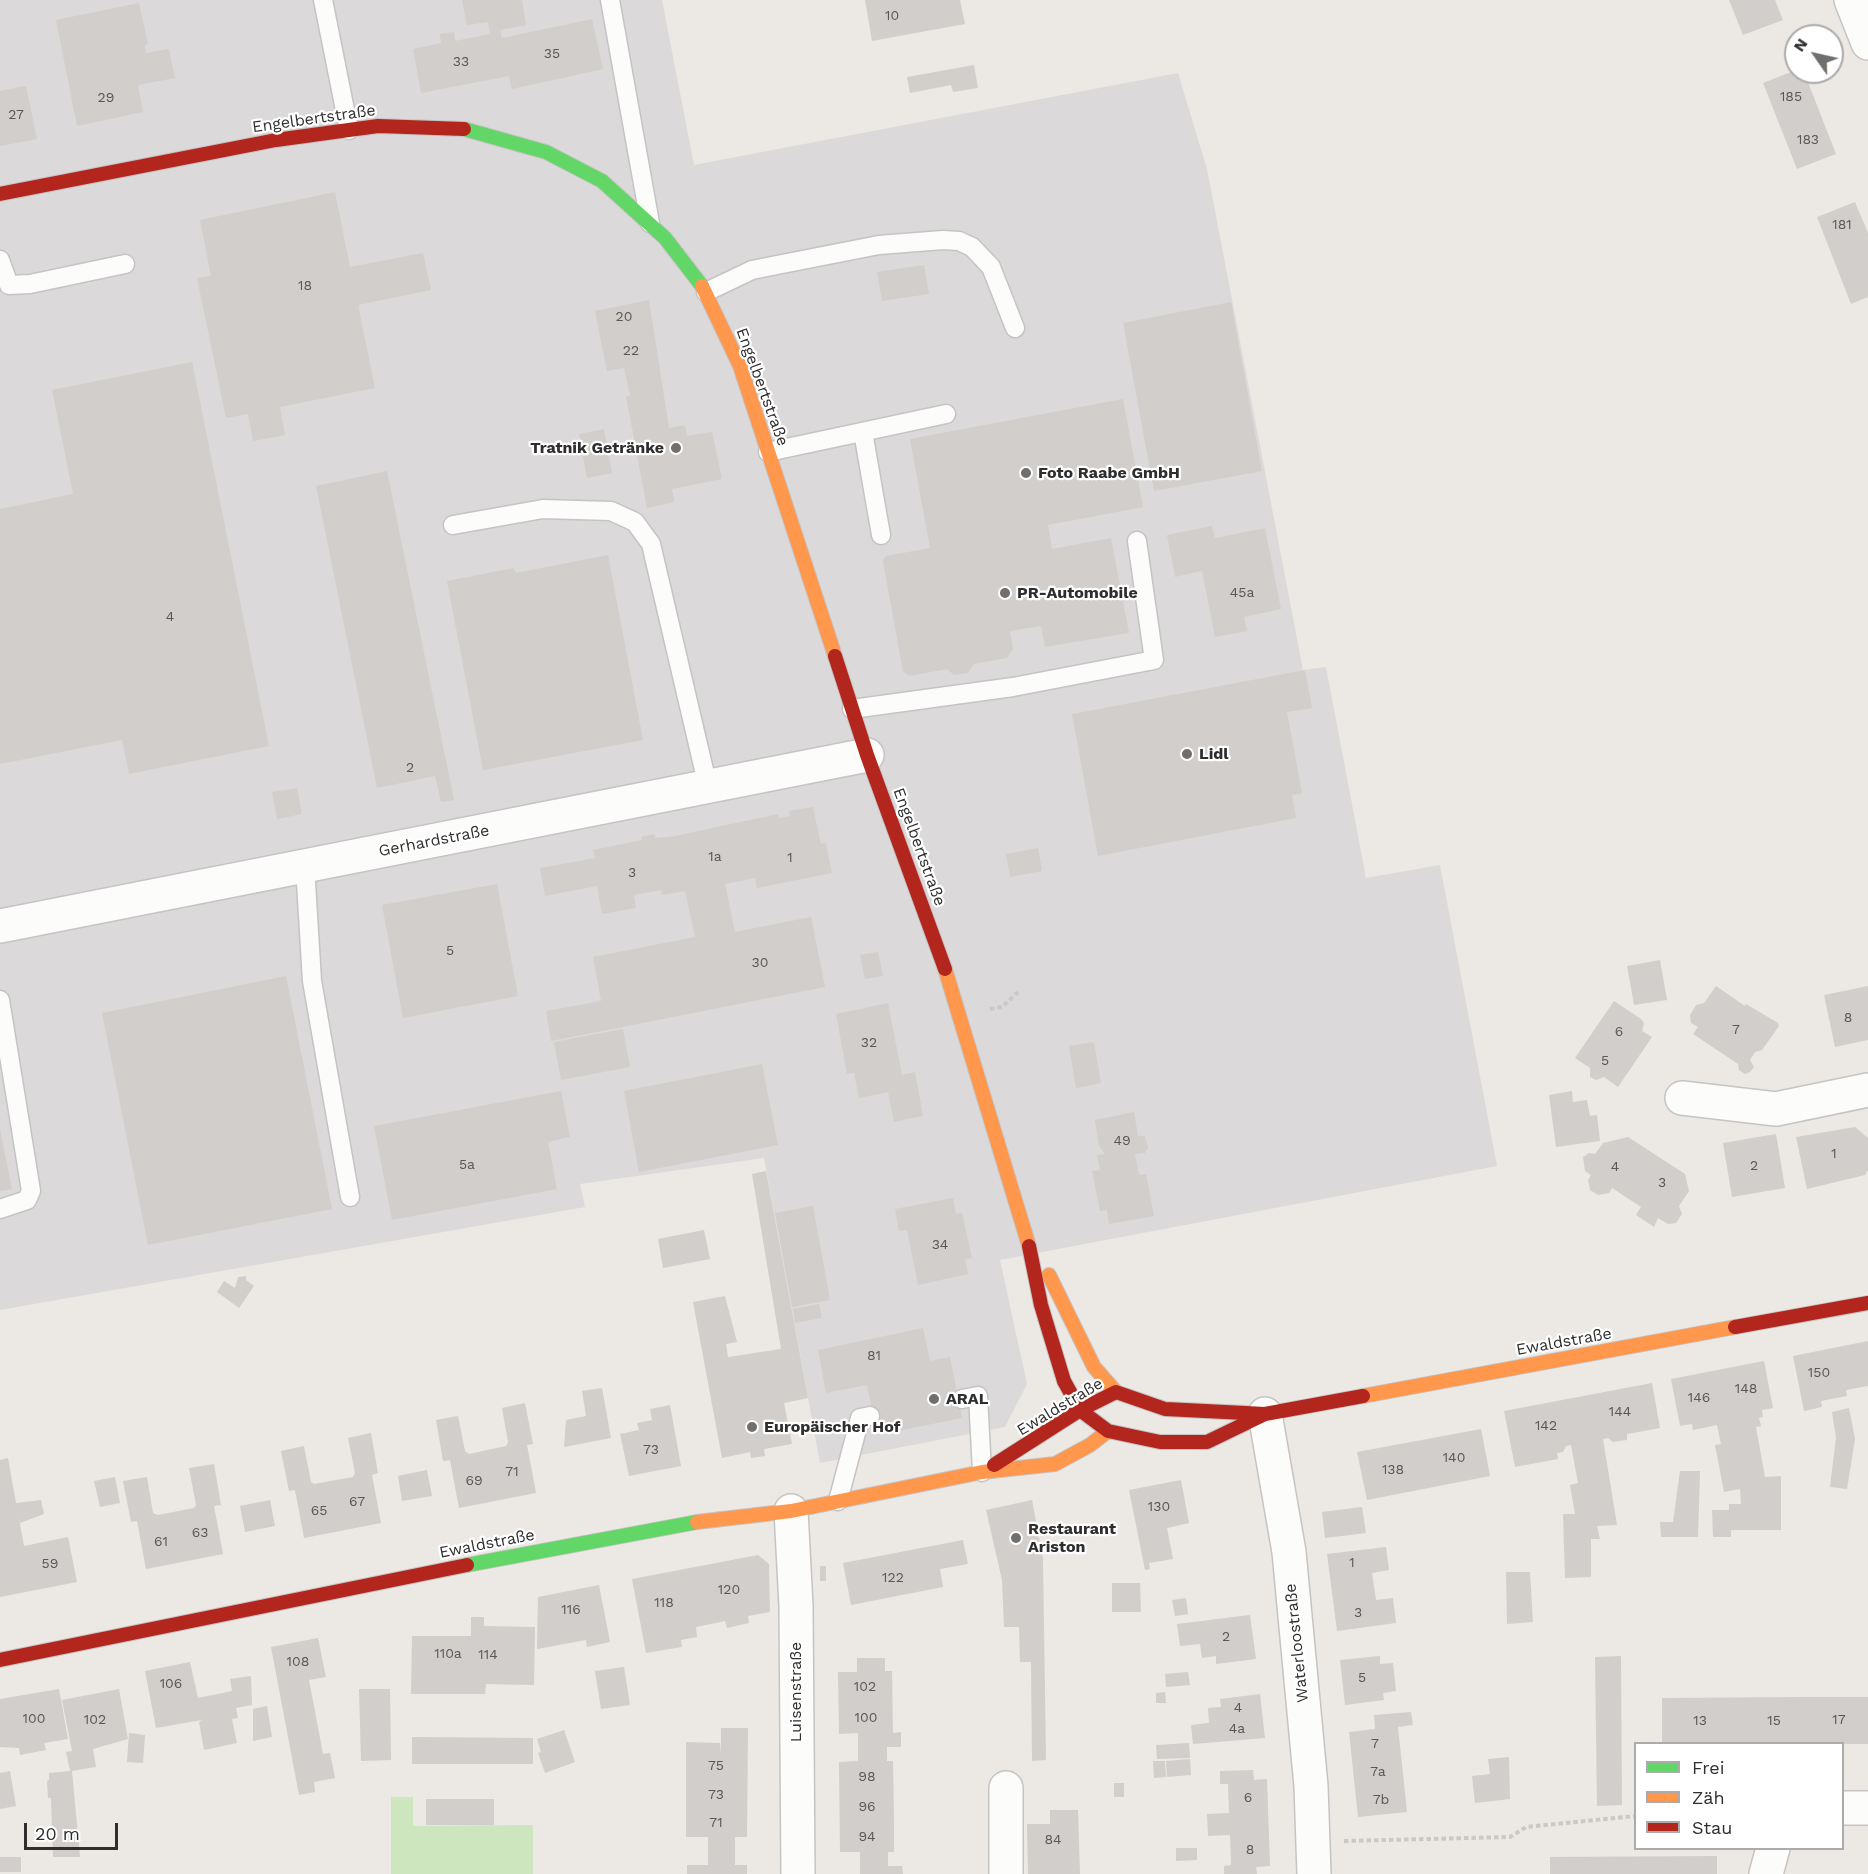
<!DOCTYPE html>
<meta charset="utf-8">
<style>
body{margin:0}
#map{position:relative;width:1868px;height:1874px;overflow:hidden;background:#ece8e4;font-family:"Work Sans",sans-serif}
canvas{display:block}
.legend{position:absolute;left:1634px;top:1742px;width:210px;height:108px;box-sizing:border-box;background:#fff;border:2px solid #ababab;margin:0;padding:8px 10px;list-style:none;font-size:18px;color:#2e2e2e}
.legend li{display:flex;align-items:center;gap:12px;height:30px}
.legend b{width:30px;border:2px solid #ababab}
.north{position:absolute;left:1784px;top:24px;width:60px;height:60px;box-sizing:border-box;background:#fff;border:2px solid #ababab;border-radius:50%;rotate:304deg;font-size:16px;font-weight:700;line-height:24px;text-align:center;color:#2e2e2e}
.north::after{content:'';display:block;margin:auto;width:21px;height:27px;background:#706f6e;clip-path:polygon(50% 0,100% 100%,50% 72%,0 100%)}
.scale{position:absolute;left:24px;top:1823px;width:94px;height:27px;box-sizing:border-box;border:3px solid #2e2e2e;border-top:0;padding-left:8px;font-size:18px;line-height:21px;white-space:nowrap;color:#2e2e2e;-webkit-text-stroke:4px #fff;paint-order:stroke}
</style>
<div id="map">
<canvas width="1868" height="1874"></canvas>
<ul class="legend">
<li><b style="height:8px;background:#63d668"></b>Frei</li>
<li><b style="height:8px;background:#ff974d"></b>Zäh</li>
<li><b style="height:8px;background:#b3261e"></b>Stau</li>
</ul>
<div class="north">N</div>
<div class="scale">20 m</div>
</div>
<script>
const g = document.querySelector('canvas').getContext('2d');
g.lineJoin = 'round';
function fillPath(path, color) { g.fillStyle = color; g.fill(path, 'evenodd'); }
const toPath = rows => new Path2D(rows.map(r => 'M' + r).join(''));
function trace(path, color, width, dash) { g.strokeStyle = color; g.lineWidth = width; g.lineCap = dash ? 'butt' : 'round'; g.setLineDash(dash || []); g.stroke(path); }
function write(font, color, halo, rows, align = 'center') {
  g.font = font + ' "Work Sans",sans-serif'; g.lineWidth = 4.5; g.setLineDash([]); g.textBaseline = 'middle'; g.strokeStyle = halo; g.fillStyle = color; for (const [text, x, y, turn = 0] of rows) {
    g.save(); g.translate(x, y); g.rotate((+turn || 0) * Math.PI / 180); g.textAlign = isNaN(turn) ? turn : align; if (halo) g.strokeText(text, 0, 0); g.fillText(text, 0, 0); g.restore();
  }
}
const industrial = toPath([
 [0,0,662,0,694,165,1178,73,1207,169,1303,670,1326,667,1366,878,1440,865,1497,1166,1000,1260,1027,1384,1005,1427,820,1463,764,1158,580,1184,585,1207,0,1310]
]);
const green = toPath([
 [391,1797,413,1797,413,1826,533,1825,533,1874,391,1874]
]);
const building = toPath([
 [462,0,522,0,526,25,500,30,502,38,592,19,603,69,512,89,509,76,421,93,413,49,441,43,440,34,454,32,455,41,490,34,488,22,467,25],
 [865,0,960,0,965,24,872,41],
 [1729,0,1775,0,1783,20,1743,35],
 [139,3,148,44,145,45,146,53,169,49,175,78,138,85,143,112,77,126,56,20],
 [974,65,978,88,953,92,951,85,910,93,907,77],
 [1796,70,1796,72,1804,72,1836,154,1797,169,1763,83],
 [26,86,37,139,0,146,0,91],
 [335,192,350,267,423,253,431,290,358,305,375,388,280,407,285,435,253,441,248,414,226,418,197,278,211,276,200,220],
 [1855,202,1868,233,1868,297,1851,304,1817,217],
 [924,265,929,294,882,301,877,272],
 [649,300,669,428,685,425,687,436,712,432,722,479,672,489,674,502,647,508,626,396,630,396,624,368,607,371,595,311],
 [1231,302,1262,471,1154,491,1123,323],
 [192,362,269,746,129,774,122,740,0,764,0,509,73,494,52,390],
 [1123,399,1143,507,1048,525,1052,549,1111,538,1129,633,1045,647,1041,626,1010,631,1013,649,1007,658,974,664,968,673,954,675,947,669,910,676,903,672,883,561,886,556,930,548,910,439],
 [604,429,612,473,587,478,579,434],
 [387,471,454,800,441,802,435,776,377,788,316,486],
 [1212,526,1215,538,1265,528,1281,609,1244,617,1247,631,1215,637,1202,571,1175,577,1167,535],
 [608,555,643,740,483,770,447,581,513,568,516,573],
 [1305,670,1312,708,1287,712,1302,793,1292,795,1296,818,1098,856,1072,714],
 [297,788,302,814,277,819,272,792],
 [813,807,821,844,826,843,832,873,757,888,755,878,725,884,735,932,811,917,825,987,551,1041,546,1011,601,1001,593,957,695,937,685,891,662,895,661,890,634,895,636,908,602,914,597,886,545,896,540,868,595,858,593,850,642,840,641,837,654,834,655,838,675,836,778,814,779,818,790,816,789,811],
 [1038,848,1042,871,1010,877,1006,854],
 [497,884,518,996,403,1018,382,905],
 [878,952,883,976,865,979,860,955],
 [1660,960,1667,1000,1634,1005,1627,966],
 [286,976,332,1209,148,1245,102,1013],
 [1716,986,1745,1006,1746,1004,1778,1023,1779,1026,1762,1050,1755,1052,1750,1060,1754,1067,1750,1072,1745,1074,1739,1070,1738,1064,1693,1034,1698,1027,1691,1023,1690,1015,1696,1005,1704,1003],
 [1868,986,1868,1040,1835,1047,1824,995],
 [1614,1001,1641,1019,1644,1023,1642,1031,1652,1037,1618,1087,1604,1077,1596,1080,1590,1077,1590,1068,1575,1058],
 [888,1003,902,1075,915,1072,923,1116,894,1122,888,1092,859,1098,854,1073,847,1074,836,1014],
 [623,1029,630,1067,561,1080,554,1042],
 [1094,1042,1101,1083,1076,1088,1069,1046],
 [762,1064,778,1145,639,1172,624,1091],
 [561,1091,570,1137,548,1142,557,1189,392,1220,374,1126],
 [1572,1091,1573,1102,1587,1100,1590,1116,1597,1115,1600,1141,1556,1147,1549,1095],
 [1134,1112,1138,1136,1145,1136,1148,1148,1145,1153,1135,1154,1139,1175,1146,1174,1154,1216,1109,1224,1107,1210,1100,1211,1092,1171,1100,1170,1097,1155,1105,1154,1099,1146,1095,1120],
 [1855,1127,1868,1138,1868,1170,1865,1175,1807,1189,1796,1137],
 [0,1129,12,1189,0,1191],
 [1776,1134,1785,1188,1732,1197,1723,1143],
 [1628,1137,1685,1174,1689,1191,1679,1206,1682,1214,1676,1223,1668,1224,1658,1218,1654,1227,1636,1215,1641,1207,1612,1188,1609,1193,1598,1195,1590,1190,1588,1180,1591,1175,1585,1171,1583,1157,1589,1153,1595,1154,1603,1143],
 [766,1171,808,1398,784,1403,792,1444,764,1449,765,1456,751,1458,750,1452,722,1458,693,1302,725,1296,737,1342,726,1344,728,1357,781,1349,752,1174],
 [953,1198,956,1214,962,1213,972,1258,965,1259,968,1274,918,1285,907,1230,899,1231,895,1209],
 [813,1206,830,1300,792,1307,775,1213],
 [704,1230,710,1259,663,1268,658,1239],
 [246,1276,246,1280,254,1286,239,1308,217,1292,224,1281,235,1288,238,1277],
 [819,1304,822,1318,795,1323,793,1309],
 [923,1328,930,1361,950,1357,962,1418,877,1435,867,1385,826,1393,818,1350],
 [1868,1341,1868,1386,1846,1390,1847,1396,1821,1401,1822,1407,1804,1411,1793,1356],
 [1764,1361,1773,1408,1762,1410,1763,1417,1759,1418,1761,1426,1756,1427,1765,1477,1781,1476,1781,1530,1731,1530,1731,1537,1713,1537,1712,1510,1729,1510,1729,1504,1741,1504,1740,1489,1724,1492,1715,1445,1721,1444,1717,1425,1693,1430,1692,1424,1680,1426,1671,1379],
 [1652,1383,1660,1428,1627,1434,1627,1440,1613,1442,1608,1438,1603,1439,1617,1525,1597,1526,1600,1539,1591,1539,1591,1577,1565,1578,1563,1514,1575,1514,1570,1485,1578,1483,1571,1445,1566,1446,1563,1452,1557,1453,1558,1459,1515,1467,1504,1411],
 [602,1388,611,1438,564,1447,566,1420,586,1416,582,1391],
 [525,1403,533,1444,527,1445,536,1493,459,1508,450,1460,443,1461,436,1420,458,1416,465,1451,469,1454,506,1446,508,1442,502,1408],
 [670,1405,681,1466,629,1476,620,1434,639,1430,637,1423,652,1420,650,1409],
 [1849,1408,1855,1439,1847,1489,1830,1487,1836,1438,1832,1412],
 [1481,1429,1490,1476,1367,1500,1357,1452],
 [371,1433,378,1473,372,1475,381,1523,304,1538,295,1490,289,1491,281,1451,304,1446,311,1482,314,1484,353,1477,355,1473,348,1438],
 [8,1458,16,1503,41,1500,44,1514,20,1523,17,1508,24,1546,68,1537,77,1582,0,1597,0,1460],
 [214,1464,221,1505,214,1506,223,1554,146,1569,137,1521,131,1522,123,1481,147,1477,153,1513,158,1515,194,1508,196,1505,189,1468],
 [427,1470,432,1496,402,1501,398,1476],
 [1680,1471,1700,1471,1698,1537,1661,1537,1660,1522,1673,1522],
 [115,1477,120,1503,100,1507,94,1481],
 [1181,1480,1189,1523,1167,1528,1173,1559,1149,1563,1150,1569,1145,1570,1129,1490],
 [270,1500,275,1526,245,1532,240,1506],
 [1032,1500,1043,1559,1046,1760,1032,1761,1031,1662,1020,1662,1019,1627,1004,1627,1002,1580,986,1510],
 [1362,1507,1366,1533,1325,1538,1322,1512],
 [963,1540,968,1564,940,1569,943,1587,851,1605,843,1563],
 [1386,1547,1389,1570,1372,1573,1376,1600,1393,1598,1396,1623,1337,1631,1327,1554],
 [758,1555,769,1564,770,1612,748,1616,749,1623,727,1628,725,1621,696,1627,697,1637,681,1640,682,1647,646,1653,632,1579],
 [820,1566,826,1566,826,1581,820,1581],
 [1506,1572,1530,1572,1533,1622,1507,1624],
 [1112,1583,1140,1583,1141,1612,1112,1612],
 [599,1585,610,1642,587,1647,586,1640,537,1649,538,1597],
 [1186,1598,1188,1614,1175,1616,1172,1600],
 [1250,1615,1256,1659,1216,1664,1216,1656,1202,1658,1200,1644,1180,1646,1177,1624],
 [471,1617,484,1617,484,1626,535,1627,534,1685,486,1684,485,1694,411,1694,412,1636,471,1636],
 [318,1638,326,1677,309,1680,323,1754,330,1753,335,1778,314,1782,315,1792,299,1795,271,1647],
 [1380,1656,1380,1664,1393,1663,1396,1691,1383,1693,1384,1700,1345,1705,1340,1660],
 [1621,1656,1622,1805,1597,1806,1595,1657],
 [857,1658,885,1658,885,1671,892,1671,893,1733,901,1732,901,1747,887,1747,887,1761,893,1761,894,1821,894,1852,888,1852,888,1866,902,1866,903,1874,860,1874,860,1852,840,1852,839,1762,858,1761,858,1733,839,1734,838,1672,857,1672],
 [190,1662,198,1698,232,1691,230,1679,251,1676,252,1705,236,1708,238,1718,232,1719,237,1743,204,1750,199,1722,202,1720,156,1728,145,1671],
 [624,1667,630,1705,601,1709,595,1671],
 [1188,1672,1190,1685,1166,1687,1165,1674],
 [59,1689,68,1739,44,1743,46,1750,20,1755,19,1748,0,1747,0,1699],
 [119,1689,128,1739,93,1749,96,1767,72,1771,80,1857,53,1857,51,1798,48,1798,47,1781,49,1780,49,1773,70,1771,66,1752,72,1751,62,1700],
 [359,1689,390,1689,391,1760,361,1761],
 [1165,1692,1166,1703,1156,1703,1156,1693],
 [1260,1694,1265,1738,1193,1744,1191,1725,1209,1723,1208,1708,1221,1707,1220,1699],
 [1811,1697,1868,1697,1868,1744,1662,1743,1662,1698],
 [267,1706,272,1737,253,1741,253,1709],
 [1411,1712,1413,1725,1398,1727,1407,1812,1358,1817,1349,1732,1375,1729,1374,1715],
 [721,1728,748,1728,747,1837,735,1837,735,1865,747,1865,747,1874,687,1874,687,1865,708,1865,708,1837,686,1837,686,1742,720,1743,721,1755],
 [564,1730,575,1762,545,1773,538,1753,541,1752,537,1739],
 [129,1733,145,1735,143,1763,127,1762],
 [412,1737,533,1738,533,1764,412,1764],
 [1189,1743,1190,1758,1157,1759,1156,1745],
 [1509,1757,1510,1799,1475,1803,1472,1776,1490,1774,1488,1759],
 [1190,1759,1191,1775,1167,1777,1166,1761],
 [1153,1761,1165,1761,1166,1777,1154,1778],
 [1253,1770,1254,1780,1267,1779,1270,1866,1256,1867,1257,1874,1224,1874,1224,1866,1231,1865,1230,1835,1208,1836,1207,1814,1229,1813,1228,1784,1220,1784,1220,1771],
 [10,1771,16,1806,0,1809,0,1773],
 [1114,1783,1124,1783,1124,1797,1114,1797],
 [426,1799,494,1799,494,1825,426,1825],
 [1050,1810,1078,1810,1080,1874,1028,1874,1027,1824,1050,1824],
 [1176,1848,1197,1848,1197,1860,1176,1861],
 [1717,1856,1717,1874,1550,1874,1550,1857],
 [0,1857,21,1857,21,1872,0,1872]
]);
const path = toPath([
 [990,1009,1002,1007,1018,992],
 [1344,1841,1510,1837,1526,1827,1636,1816]
]);
const lane = toPath([
 [323,0,349,130],
 [610,0,650,223],
 [0,260,9,285,30,284,125,264],
 [706,292,752,270,777,265,879,245,943,240,959,241,972,247,991,267,1015,328],
 [863,432,881,535],
 [768,452,946,414],
 [453,525,543,509,611,511,635,522,651,544,708,787],
 [852,709,1013,687,1154,660,1137,541],
 [305,866,312,981,350,1197],
 [0,1000,31,1191,27,1200,0,1209],
 [962,1399,978,1396,982,1472],
 [838,1501,860,1418,870,1416]
]);
const street = toPath([
 [1851,0,1868,43],
 [0,926,867,755],
 [1682,1098,1776,1109,1868,1090],
 [1265,1414,1289,1552,1311,1786,1314,1874],
 [791,1511,796,1606,798,1874],
 [1842,1808,1868,1808],
 [1006,1874,1006,1788],
 [1766,1874,1773,1848]
]);
const fast = toPath([
 [464,129,546,152,602,181,665,238,702,286],
 [467,1565,697,1522]
]);
const slow = toPath([
 [702,286,740,366,835,656],
 [945,969,1029,1246],
 [1049,1275,1094,1367,1116,1392],
 [1363,1396,1735,1327],
 [697,1522,791,1511,982,1472,1055,1464,1090,1445,1108,1431]
]);
const jam = toPath([
 [0,194,276,140,378,126,464,129],
 [835,656,867,755,945,969],
 [1029,1246,1041,1305,1064,1381,1080,1410,1108,1431,1160,1442,1207,1442,1265,1414],
 [1735,1327,1868,1303],
 [994,1465,1080,1410,1116,1392,1165,1409,1265,1414,1363,1396],
 [0,1660,467,1565]
]);
const markers = [
 [676,448,6,"#706f6e"],
 [1026,473,6,"#706f6e"],
 [1005,593,6,"#706f6e"],
 [1187,754,6,"#706f6e"],
 [934,1399,6,"#706f6e"],
 [752,1427,6,"#706f6e"],
 [1016,1538,6,"#706f6e"]
];
const numberNames = [
 ["10",892,16],
 ["35",552,54],
 ["33",461,62],
 ["185",1791,97],
 ["29",106,98],
 ["27",16,115],
 ["183",1808,140],
 ["181",1842,225],
 ["18",305,286],
 ["20",624,317],
 ["22",631,351],
 ["45a",1242,593],
 ["4",170,617],
 ["2",410,768],
 ["1a",715,857],
 ["1",790,858],
 ["3",632,873],
 ["5",450,951],
 ["30",760,963],
 ["8",1848,1018],
 ["7",1736,1030],
 ["6",1619,1032],
 ["32",869,1043],
 ["5",1605,1061],
 ["49",1122,1141],
 ["1",1834,1154],
 ["5a",467,1165],
 ["2",1754,1166],
 ["4",1615,1167],
 ["3",1662,1183],
 ["34",940,1245],
 ["81",874,1356],
 ["150",1819,1373],
 ["148",1746,1389],
 ["146",1699,1398],
 ["144",1620,1412],
 ["142",1546,1426],
 ["73",651,1450],
 ["140",1454,1458],
 ["138",1393,1470],
 ["71",512,1472],
 ["69",474,1481],
 ["67",357,1502],
 ["130",1159,1507],
 ["65",319,1511],
 ["63",200,1533],
 ["61",161,1542],
 ["1",1352,1563],
 ["59",50,1564],
 ["122",893,1578],
 ["120",729,1590],
 ["118",664,1603],
 ["116",571,1610],
 ["3",1358,1613],
 ["2",1226,1637],
 ["110a",448,1654],
 ["114",488,1655],
 ["108",298,1662],
 ["5",1362,1678],
 ["106",171,1684],
 ["102",865,1687],
 ["4",1238,1708],
 ["100",866,1718],
 ["100",34,1719],
 ["102",95,1720],
 ["17",1839,1720],
 ["13",1700,1721],
 ["15",1774,1721],
 ["4a",1237,1729],
 ["7",1375,1744],
 ["75",716,1766],
 ["7a",1378,1772],
 ["98",867,1777],
 ["73",716,1795],
 ["6",1248,1798],
 ["7b",1381,1800],
 ["96",867,1807],
 ["71",716,1823],
 ["94",867,1837],
 ["84",1053,1840],
 ["8",1250,1850]
];
const streetNames = [
 ["Engelbertstraße",314,119,-8],
 ["Engelbertstraße",762,387,70],
 ["Gerhardstraße",434,841,-11],
 ["Engelbertstraße",919,847,70],
 ["Ewaldstraße",1564,1342,-10],
 ["Ewaldstraße",1060,1407,-31],
 ["Ewaldstraße",487,1544,-11],
 ["Waterloostraße",1297,1643,-96],
 ["Luisenstraße",796,1692,-90]
];
const poiNames = [
 ["Tratnik Getränke",664,448,"right"],
 ["Foto Raabe GmbH",1038,473],
 ["PR-Automobile",1017,593],
 ["Lidl",1199,754],
 ["ARAL",946,1399],
 ["Europäischer Hof",764,1427],
 ["Restaurant",1028,1529],
 ["Ariston",1028,1547]
];
fillPath(industrial, '#dcd9db');
fillPath(green, '#cee6be');
fillPath(building, '#d1cecb');
trace(lane, '#c5c4c5', 21);
trace(street, '#c5c4c5', 36);
trace(fast, '#c5c4c5', 16);
trace(slow, '#c5c4c5', 16);
trace(jam, '#c5c4c5', 16);
trace(path, '#c9c9c8', 4, [4.5, 3]);
trace(lane, '#fcfcfb', 18);
trace(street, '#fcfcfb', 33);
trace(fast, '#63d668', 14);
trace(slow, '#ff974d', 14);
trace(jam, '#b3261e', 14);
for (const [x, y, r, color] of markers) { const dot = new Path2D(); dot.arc(x, y, r, 0, 2 * Math.PI); g.fillStyle = color; g.fill(dot); trace(dot, '#fff', 2); }
write('14px', '#585857', null, numberNames);
write('16px', '#2e2e2e', '#fff', streetNames);
write('bold 16px', '#2e2e2e', '#fff', poiNames, 'left');
</script>
